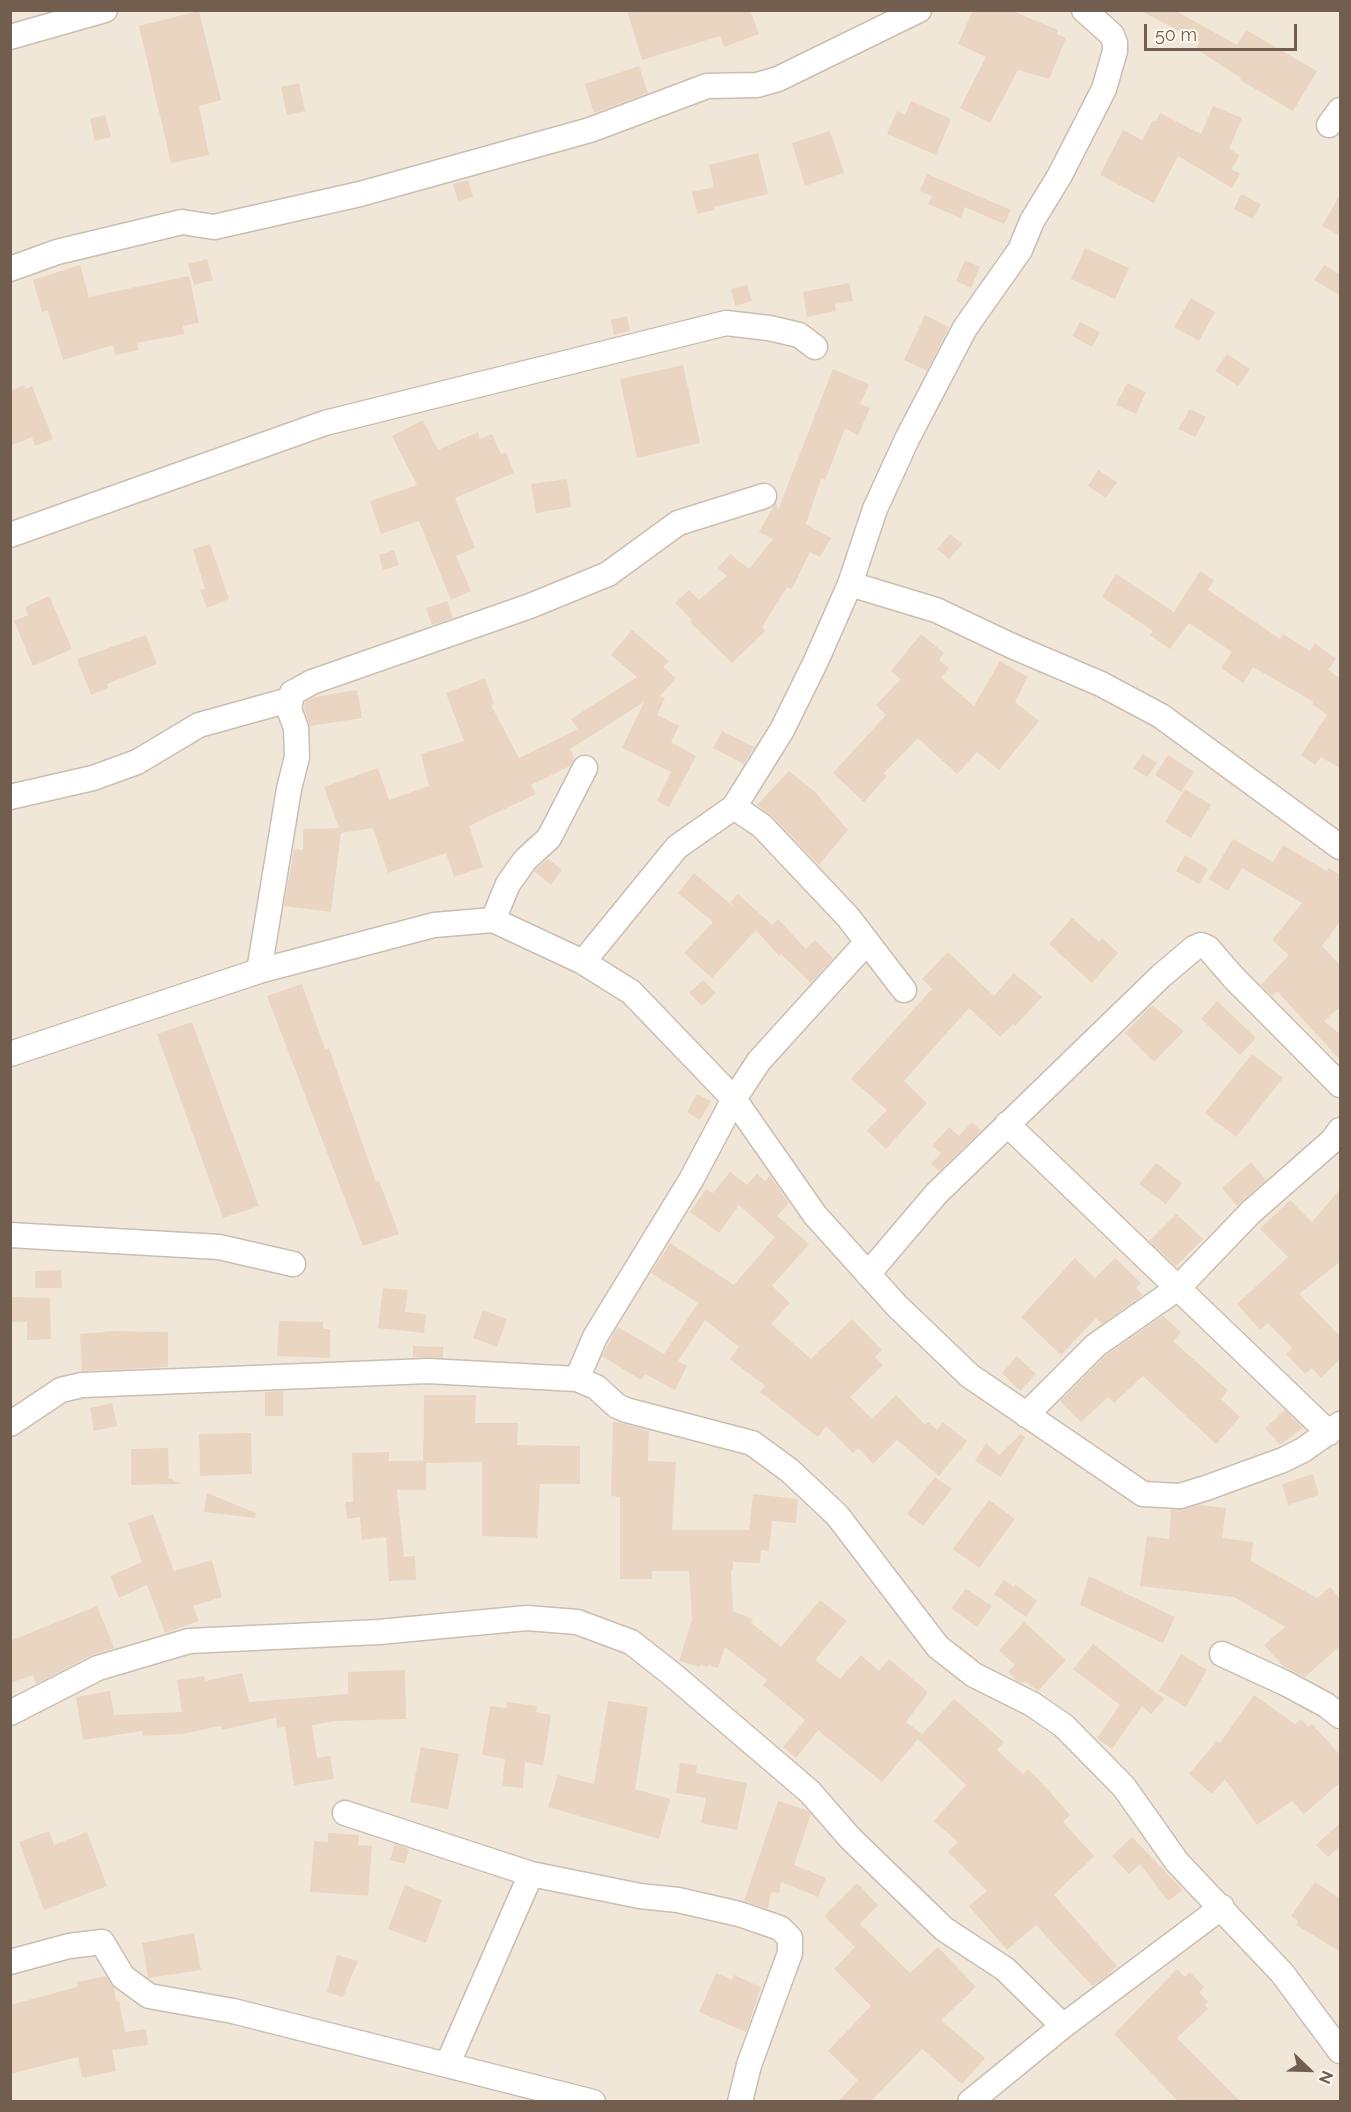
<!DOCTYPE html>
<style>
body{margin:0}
#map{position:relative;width:1351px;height:2112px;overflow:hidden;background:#faf5e9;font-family:Raleway,sans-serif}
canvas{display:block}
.frame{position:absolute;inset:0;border:12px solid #715e4f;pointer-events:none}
.north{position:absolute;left:1279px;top:2040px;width:60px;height:60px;-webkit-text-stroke:4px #fdf9ef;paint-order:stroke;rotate:113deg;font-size:16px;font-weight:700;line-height:24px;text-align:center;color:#715e4f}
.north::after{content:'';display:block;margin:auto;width:21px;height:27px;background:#715e4f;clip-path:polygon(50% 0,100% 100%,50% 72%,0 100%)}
.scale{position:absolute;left:1144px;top:24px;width:153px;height:27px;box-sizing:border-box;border:3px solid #715e4f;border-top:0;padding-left:8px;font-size:18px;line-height:21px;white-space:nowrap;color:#715e4f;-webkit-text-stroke:4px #fdf9ef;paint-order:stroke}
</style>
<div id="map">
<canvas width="1351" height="2112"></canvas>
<div class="frame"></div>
<div class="north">N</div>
<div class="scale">50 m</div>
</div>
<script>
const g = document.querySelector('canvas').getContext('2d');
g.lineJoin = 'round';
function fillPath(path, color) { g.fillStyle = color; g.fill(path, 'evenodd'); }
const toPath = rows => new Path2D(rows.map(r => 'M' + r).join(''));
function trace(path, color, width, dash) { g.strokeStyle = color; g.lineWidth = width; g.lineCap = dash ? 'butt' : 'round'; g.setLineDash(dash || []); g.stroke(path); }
const residential = toPath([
 [11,11,1340,11,1340,2101,11,2101]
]);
const building = toPath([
 [627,10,750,10,759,34,724,47,720,36,642,60],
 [973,10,1010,10,1058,30,1057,34,1066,38,1049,79,1018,70,990,123,960,108,986,57,958,44],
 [1139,10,1174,10,1237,45,1246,30,1317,71,1293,111,1240,80,1241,78,1196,49,1200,42],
 [199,11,221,100,199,106,209,155,171,163,139,26],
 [639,66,648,93,594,113,585,84],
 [299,83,305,111,287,115,281,87],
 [911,101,951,119,936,155,887,134,897,111,905,115],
 [1213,106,1242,118,1229,149,1240,155,1231,169,1240,174,1232,188,1178,156,1154,203,1100,175,1123,130,1142,140,1153,120,1156,121,1160,113,1201,134],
 [105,115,111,137,95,141,90,119],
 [830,131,844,173,805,186,792,143],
 [758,153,768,194,714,207,715,210,697,214,692,192,714,187,709,165],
 [927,174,1011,210,1004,224,965,207,961,218,928,204,932,196,920,191],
 [468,180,473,197,458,201,453,184],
 [1341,193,1341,236,1322,226],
 [1241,194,1261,204,1253,219,1234,209],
 [1085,248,1129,268,1115,299,1071,279],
 [207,259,213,280,194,285,188,264],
 [965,260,980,267,971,288,956,281],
 [80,265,89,297,189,276,199,323,183,326,184,334,137,343,139,350,115,355,113,345,63,360,48,311,42,312,33,280],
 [1324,265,1341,275,1341,296,1314,280],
 [849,283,853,301,835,304,836,311,807,317,803,292],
 [747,285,752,301,735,306,731,289],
 [1191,298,1215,312,1199,341,1174,327],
 [925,315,949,327,927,371,904,360],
 [627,316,630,331,614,335,611,320],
 [1080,322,1100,332,1092,347,1072,336],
 [1227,354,1250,369,1238,386,1215,371],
 [683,365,700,443,637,458,620,379],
 [833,369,869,384,860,404,870,408,858,435,845,429,825,480,821,479,806,524,831,538,820,557,810,552,792,589,787,587,762,627,765,631,732,663,690,622,692,620,675,603,689,590,699,600,727,576,718,568,730,554,749,569,773,539,759,532,776,502,778,510],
 [1127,383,1146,392,1136,414,1116,405],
 [24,385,25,389,32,386,53,439,35,446,32,437,10,446,10,391],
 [1190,409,1206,417,1195,437,1178,429],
 [423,420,438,450,478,432,480,439,492,434,501,454,506,452,514,473,455,498,475,548,456,556,471,591,451,600,419,521,381,534,370,501,417,485,392,436],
 [1098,470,1117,482,1106,498,1088,486],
 [567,479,571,507,536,513,531,484],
 [950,534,962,544,949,559,937,549],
 [210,544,229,599,207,608,200,590,205,589,193,549],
 [394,550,399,565,383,570,379,555],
 [1200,571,1214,580,1208,590,1280,639,1283,634,1310,651,1315,643,1336,659,1328,670,1341,679,1341,769,1321,757,1315,765,1301,755,1327,715,1312,704,1314,702,1253,667,1243,683,1221,668,1232,652,1189,623,1170,649,1150,635,1153,631,1102,597,1116,574,1174,612],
 [49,596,72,649,33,666,14,621,28,615,25,607],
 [447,601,453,618,432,625,426,608],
 [632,630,669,661,663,667,676,678,660,696,665,698,657,715,679,726,671,742,696,756,669,807,657,801,671,772,622,748,644,702,570,749,575,759,570,766,531,785,536,794,469,826,483,867,454,877,446,853,388,873,373,828,341,833,331,912,284,906,294,849,303,850,303,829,339,828,324,787,378,768,389,800,429,786,421,754,464,741,446,693,485,678,494,704,491,705,519,758,578,729,571,719,637,677,611,655],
 [921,634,944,653,939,660,949,668,941,678,974,706,1000,661,1028,677,1015,702,1039,721,999,770,977,752,957,774,918,738,884,773,887,776,864,802,833,773,886,715,876,705,901,679,891,671],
 [146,635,157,664,107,684,108,688,91,695,77,659],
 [357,690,362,718,310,726,304,708,305,702,314,697],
 [722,731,754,747,744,764,713,748],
 [1143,754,1157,763,1147,777,1133,768],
 [1168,755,1194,772,1181,792,1155,775],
 [789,771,815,792,848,830,819,865,772,816,757,805],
 [1185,789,1211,805,1191,838,1165,822],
 [1233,839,1273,862,1283,845,1327,871,1329,868,1341,876,1341,920,1322,946,1341,966,1341,1006,1324,1021,1341,1035,1341,1061,1277,991,1272,996,1261,985,1289,955,1272,940,1302,903,1242,868,1228,891,1209,879],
 [1185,855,1208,869,1199,884,1176,871],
 [548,859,562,870,551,885,534,871],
 [694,873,735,908,730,902,738,894,772,925,778,919,806,949,815,940,833,958,811,983,781,954,779,956,756,930,712,978,684,953,713,922,678,893],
 [1072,918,1099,942,1102,938,1118,953,1092,983,1049,944],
 [948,952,994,996,1014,973,1042,997,1015,1026,1013,1024,1000,1037,969,1008,904,1081,927,1103,886,1149,867,1131,887,1110,851,1079,932,989,922,979],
 [703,980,716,993,702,1006,689,993],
 [302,984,325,1049,329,1048,376,1182,379,1181,399,1234,363,1246,267,996],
 [1217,1001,1256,1038,1240,1055,1201,1019],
 [1152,1005,1184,1031,1154,1062,1125,1033],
 [192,1022,259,1206,223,1218,157,1034],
 [1252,1054,1283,1078,1236,1137,1205,1113],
 [697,1094,711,1101,700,1120,687,1112],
 [972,1122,981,1131,939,1171,931,1164,941,1153,932,1146,949,1127,959,1136],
 [1251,1162,1266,1180,1237,1206,1222,1188],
 [1156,1163,1182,1183,1166,1204,1139,1184],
 [730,1172,747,1185,757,1174,765,1181,770,1176,789,1203,777,1216,809,1244,772,1286,790,1303,771,1324,811,1359,852,1319,882,1350,875,1357,883,1365,850,1397,872,1419,896,1395,925,1425,928,1422,937,1430,943,1422,967,1441,939,1476,897,1440,873,1464,858,1448,853,1453,826,1426,818,1437,760,1392,765,1386,730,1359,739,1347,705,1320,678,1361,687,1366,675,1390,645,1374,641,1380,602,1356,618,1327,664,1354,698,1303,651,1273,670,1243,734,1285,775,1237,739,1205,719,1233,690,1212,706,1189,713,1193],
 [1341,1188,1341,1261,1299,1294,1341,1337,1341,1358,1321,1378,1312,1368,1305,1374,1286,1354,1292,1348,1268,1323,1260,1330,1237,1304,1288,1257,1260,1229,1290,1200,1312,1222],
 [1176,1214,1203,1239,1176,1266,1149,1241],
 [1075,1258,1095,1278,1115,1258,1141,1283,1136,1288,1143,1295,1102,1324,1096,1318,1061,1355,1021,1317],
 [61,1270,62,1288,35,1288,35,1271],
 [383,1288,408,1290,405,1312,426,1314,424,1333,378,1328],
 [10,1297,50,1298,51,1339,27,1340,27,1322,10,1322],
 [483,1310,507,1319,497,1347,473,1338],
 [1163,1316,1181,1332,1173,1341,1228,1390,1221,1399,1240,1417,1216,1444,1143,1376,1114,1403,1108,1397,1081,1422,1060,1401,1105,1356],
 [279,1321,323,1322,323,1329,330,1329,330,1358,277,1356],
 [115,1331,168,1332,168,1367,82,1371,80,1334],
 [413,1346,443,1347,443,1358,413,1357],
 [1017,1356,1036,1374,1020,1391,1002,1373],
 [283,1391,283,1416,265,1416,265,1392],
 [424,1395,476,1395,475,1423,518,1423,517,1445,580,1446,580,1484,540,1484,537,1538,482,1536,482,1462,426,1463,426,1490,397,1490,404,1557,415,1556,416,1580,389,1581,386,1537,362,1540,360,1517,347,1519,345,1502,353,1502,352,1453,389,1452,389,1461,423,1461],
 [112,1403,117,1426,94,1431,90,1408],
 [1285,1410,1303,1428,1280,1445,1265,1428],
 [613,1421,649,1431,648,1461,676,1462,672,1530,749,1530,753,1494,798,1499,796,1523,772,1521,769,1551,761,1550,760,1563,733,1562,733,1570,731,1570,733,1611,753,1619,751,1623,781,1647,820,1600,847,1621,815,1660,840,1679,861,1655,879,1671,889,1659,928,1692,906,1722,922,1734,919,1738,954,1699,1004,1742,997,1750,1023,1774,1028,1769,1050,1792,1070,1815,1063,1822,1094,1856,1054,1895,1117,1966,1108,1975,1092,1986,1036,1925,1007,1950,969,1906,987,1891,948,1852,958,1842,934,1821,966,1785,918,1739,882,1782,818,1730,796,1758,783,1747,805,1720,763,1685,767,1680,725,1647,718,1668,708,1665,708,1667,700,1665,700,1667,679,1661,692,1620,689,1571,652,1571,652,1579,620,1579,620,1497,611,1496],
 [251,1433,252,1474,200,1476,199,1434],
 [1021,1434,1025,1437,1001,1477,975,1461,986,1443,999,1455],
 [168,1448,169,1477,166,1477,183,1484,131,1485,131,1449],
 [1313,1474,1319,1495,1288,1505,1282,1484],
 [935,1477,952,1489,923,1526,907,1514],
 [207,1493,256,1513,255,1518,204,1512],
 [989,1500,1015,1519,979,1568,953,1549],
 [1199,1505,1226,1508,1222,1538,1253,1542,1251,1561,1317,1598,1330,1587,1341,1600,1341,1645,1305,1677,1283,1666,1264,1645,1285,1627,1234,1597,1140,1586,1147,1536,1169,1539,1171,1510],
 [153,1514,174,1571,212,1560,222,1597,193,1606,199,1621,165,1633,147,1585,119,1598,110,1576,142,1562,128,1523],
 [1089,1576,1175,1617,1163,1643,1080,1605],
 [1004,1580,1014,1587,1015,1584,1037,1601,1026,1617,994,1594],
 [966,1589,992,1606,977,1627,951,1608],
 [97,1606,114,1648,92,1655,36,1684,33,1675,10,1683,10,1641],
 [1024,1622,1066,1660,1038,1691,1025,1681,1023,1683,1017,1681,1008,1672,1015,1665,999,1650],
 [1093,1644,1164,1699,1151,1714,1142,1706,1112,1749,1097,1738,1120,1705,1073,1669],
 [1181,1654,1207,1670,1186,1707,1159,1691],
 [405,1670,406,1719,335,1721,312,1725,317,1758,330,1756,334,1779,294,1785,285,1727,277,1728,276,1718,222,1730,221,1726,182,1734,143,1736,142,1731,83,1740,76,1697,110,1691,114,1715,182,1712,177,1680,204,1676,205,1681,242,1673,249,1702,348,1694,348,1672],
 [1254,1695,1295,1724,1301,1719,1308,1727,1312,1724,1341,1756,1341,1782,1304,1814,1292,1801,1257,1825,1225,1779,1212,1794,1189,1774,1217,1741,1220,1743],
 [608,1701,648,1707,635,1789,670,1799,659,1839,548,1807,558,1775,594,1784],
 [507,1702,537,1706,536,1712,551,1715,543,1765,525,1762,523,1788,502,1786,505,1759,482,1755,490,1706,506,1708],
 [421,1747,459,1754,448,1809,410,1802],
 [680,1763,697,1765,696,1773,747,1783,737,1830,701,1823,706,1798,676,1793],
 [778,1801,807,1810,811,1814,794,1865,826,1878,818,1897,781,1882,779,1893,771,1892,768,1909,744,1901],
 [1341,1822,1341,1845,1328,1857,1316,1845],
 [49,1831,54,1845,87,1832,107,1886,44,1910,19,1842],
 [328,1833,359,1835,358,1845,372,1846,368,1896,310,1892,314,1841,328,1842],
 [1132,1837,1183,1890,1168,1901,1140,1864,1129,1874,1112,1856],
 [395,1844,409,1849,405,1864,390,1860],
 [1315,1882,1341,1899,1341,1952,1296,1925,1298,1921,1291,1916],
 [857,1883,878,1905,860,1924,910,1973,938,1947,976,1987,941,2020,985,2058,962,2084,922,2049,870,2102,838,2102,858,2080,828,2051,871,2006,834,1969,855,1947,824,1916],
 [405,1885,442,1900,426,1943,388,1929],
 [194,1933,201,1970,148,1978,142,1943],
 [337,1955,358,1961,343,1997,327,1992],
 [1177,1969,1185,1977,1190,1972,1204,1987,1199,1992,1208,2002,1205,2005,1208,2009,1177,2038,1241,2102,1179,2102,1114,2034],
 [716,1973,732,1980,734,1975,761,1987,746,2032,699,2012],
 [106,1976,114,1987,116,2001,119,2000,125,2032,146,2029,148,2045,112,2050,116,2071,82,2078,78,2057,10,2074,10,2005,77,1987,77,1982]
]);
const street = toPath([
 [10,37,105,10],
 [1329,125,1340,110],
 [10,269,57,252,182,222,214,227,360,194,590,130,707,86,757,85,778,79,919,10],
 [10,535,325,423,726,323,769,328,799,335,815,347],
 [850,584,936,610,1012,646,1101,684,1161,716,1340,847],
 [10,797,93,778,137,762,199,725,289,700],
 [734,807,782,730,816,661,850,584,875,509,907,439,965,328,1020,250,1032,221,1060,175,1104,89,1115,51,1115,43,1112,35,1084,10],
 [493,920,508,884,525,860,549,838,585,768],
 [583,962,677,847,734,807,762,826,848,917,904,990],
 [259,971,289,789,297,757,296,728,289,709,292,693,312,682,530,606,608,574,678,523,764,496],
 [10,1054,259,971,434,925,493,920,583,962,631,992,734,1099,815,1215,897,1306,970,1376,1143,1494,1180,1496,1206,1488,1283,1460,1303,1450,1340,1424],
 [1007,1124,1329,1433],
 [10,1235,219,1247,293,1264],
 [868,1274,936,1194,1161,976,1194,948,1201,945,1208,948,1233,977,1340,1085],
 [577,1379,595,1337,691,1180,734,1099,759,1061,867,942],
 [1026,1415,1096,1345,1178,1288,1251,1212,1332,1141,1340,1130],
 [10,1424,61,1390,82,1385,428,1371,577,1379,596,1387,617,1406,626,1410,752,1443,789,1470,837,1515,938,1647,974,1675,1032,1704,1064,1726,1124,1787,1177,1862,1282,1973,1340,2051],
 [1222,1654,1287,1684,1326,1705,1340,1716],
 [10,1713,98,1668,189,1641,379,1632,527,1618,577,1622,631,1642,673,1675,810,1792,850,1838,944,1929,1005,1969,1063,2026],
 [345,1813,531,1874,640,1896,678,1900,739,1914,780,1928,790,1938,790,1953,749,2065,740,2102],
 [10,1962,69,1946,102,1942,123,1977,149,1996,233,2011,593,2102],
 [448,2063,531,1874],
 [970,2102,1063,2026,1222,1907]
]);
fillPath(residential, '#f1e7d8');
fillPath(building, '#ead5c2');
trace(street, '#cbbeb0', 27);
trace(street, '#fff', 24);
</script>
